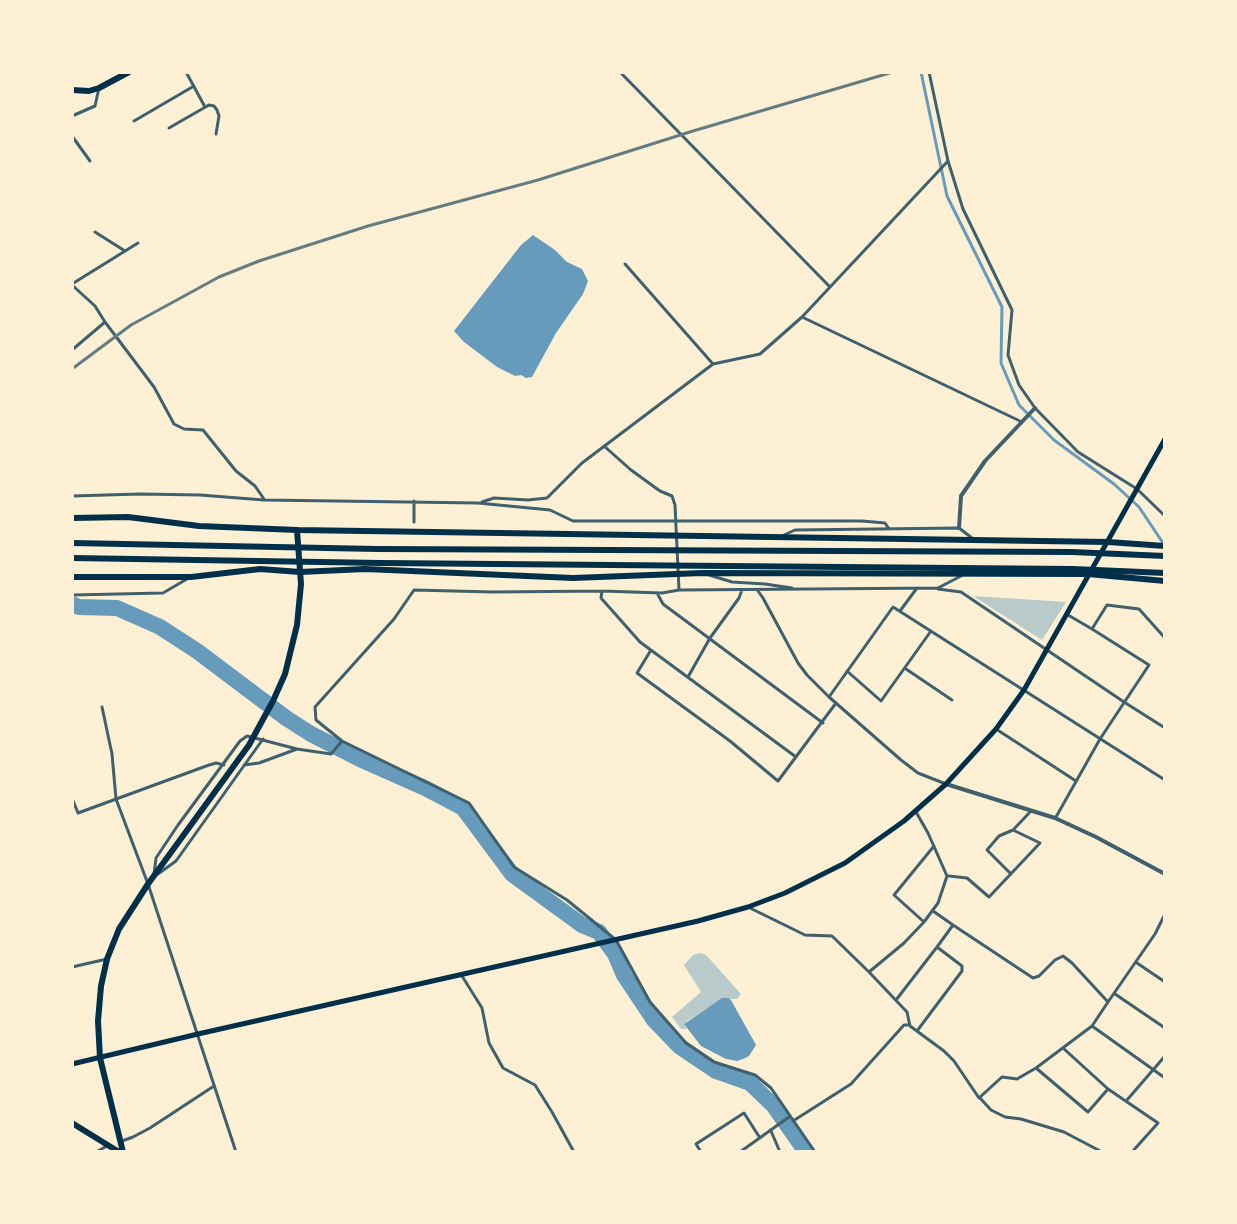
<!DOCTYPE html>
<style>
body{margin:0}
#map{position:relative;width:1237px;height:1224px;overflow:hidden;background:#fdf0d5;font-family:Merriweather,serif}
canvas{display:block}
.frame{position:absolute;inset:0;border:74px solid #fdf0d5;pointer-events:none}
</style>
<div id="map">
<canvas width="1237" height="1224"></canvas>
<div class="frame"></div>
</div>
<script>
const g = document.querySelector('canvas').getContext('2d');
g.lineJoin = 'round';
function fillPath(path, color) { g.fillStyle = color; g.fill(path, 'evenodd'); }
const toPath = rows => new Path2D(rows.map(r => 'M' + r).join(''));
function trace(path, color, width, dash) { g.strokeStyle = color; g.lineWidth = width; g.lineCap = dash ? 'butt' : 'round'; g.setLineDash(dash || []); g.stroke(path); }
const green = toPath([
 [973,596,1066,602,1042,640],
 [700,953,706,955,741,994,737,999,722,999,688,1020,684,1024,687,1029,681,1029,672,1017,701,992,684,965,693,955]
]);
const water = toPath([
 [533,235,555,250,567,262,582,269,588,281,583,294,556,333,532,377,526,378,521,375,515,376,497,367,464,342,454,331,521,245],
 [722,998,728,998,731,1000,756,1045,749,1056,743,1059,737,1061,726,1059,701,1046,684,1024]
]);
const stream = toPath([
 [921,72,947,196,1002,307,1001,363,1019,405,1054,440,1114,484,1139,507,1165,546]
]);
const river = toPath([
 [72,604,79,607,117,608,160,627,197,651,286,718,311,734,364,761,425,788,463,808,512,874,582,925,599,932,615,954,624,975,654,1020,679,1046,716,1071,750,1083,773,1105,806,1152]
]);
const minor = toPath([
 [186,72,205,107],
 [620,72,830,287],
 [929,72,948,161,963,209,1012,310,1008,355,1019,385,1035,408,1078,452,1137,489,1165,516],
 [72,116,95,106,99,88],
 [134,121,194,86],
 [169,128,209,105,214,106,217,110,219,116,216,134],
 [72,136,90,161],
 [948,161,802,317,1022,422],
 [95,232,125,251],
 [625,264,713,364],
 [72,284,138,243],
 [72,285,95,306,105,322,154,387,174,424,184,429,203,430,236,471,255,486,264,499],
 [72,350,105,322],
 [604,446,631,470,660,491,672,496,675,505,679,590],
 [72,496,140,494,200,495,264,500,478,503,550,510,573,521,862,521,885,523,889,529],
 [482,502,494,498,528,500,547,498,582,463,713,364,760,354,802,317],
 [414,522,414,501],
 [784,535,795,530,959,528,972,538],
 [709,575,732,582,765,584,792,588],
 [938,589,961,592,1124,702,1165,728],
 [602,591,601,598,640,642,796,757],
 [758,591,763,598,798,663,807,675,829,697,901,760,918,773,946,784],
 [657,593,663,604,823,723],
 [72,595,163,593,187,579],
 [900,611,917,588],
 [1068,615,1092,629],
 [651,650,637,673,730,741,778,781,836,703],
 [906,669,952,700],
 [847,671,881,701,931,631],
 [688,677,710,638,739,598,742,590],
 [829,697,893,607,1165,780],
 [102,707,112,754,116,799,148,884,236,1152],
 [996,729,1076,781],
 [244,765,259,763,297,749,331,754,342,741],
 [72,798,78,813,209,765,216,763,224,765],
 [916,812,928,833,947,876,938,903,924,922,904,943,869,972,907,1012,910,1026,944,1051,954,1061,979,1098,1002,1077,1017,1079,1036,1068,1092,1026,1165,1078],
 [1056,817,1100,739,1149,665,1092,629,1107,605,1139,609,1165,638],
 [154,874,156,858,178,825,240,741,247,736,297,749],
 [158,874,176,861,263,739],
 [1011,874,987,850,999,836,1013,830,1031,811],
 [949,876,967,878,989,897,1040,843,1013,830],
 [750,908,805,935,832,936,869,972],
 [924,922,894,895,934,846],
 [953,925,1033,978,1039,976,1055,960,1063,956,1072,963,1108,1002,1092,1026],
 [1137,963,1165,982],
 [72,967,107,959],
 [462,976,482,1008,489,1043,503,1068,535,1085,552,1112,574,1152],
 [1115,994,1165,1028],
 [896,1000,937,947],
 [1108,1002,1155,934,1165,914],
 [917,1031,962,971,962,966,937,947,953,925,933,911],
 [1063,1048,1108,1089,1158,1123,1132,1152],
 [1036,1068,1088,1112,1108,1089],
 [980,1098,991,1110,1005,1117,1021,1119,1064,1132,1102,1152],
 [1127,1100,1165,1056],
 [793,1121,851,1084,904,1025,908,1025],
 [771,1131,780,1152],
 [122,1141,133,1137,150,1128,214,1086],
 [96,1152,107,1146],
 [701,1152,696,1144,744,1113,760,1138],
 [740,1152,789,1117],
 [815,1152,771,1088,755,1075,714,1062,686,1043,650,1002,616,940,567,900,514,867,469,803,342,741,316,720,315,707,394,619,414,590,493,592,602,591,662,593,679,590,938,588,961,576]
]);
const tertiary = toPath([
 [959,528,961,496,985,461,1035,408],
 [946,784,1055,818,1096,837,1165,874]
]);
const secondary = toPath([
 [72,1064,198,1034,698,921,748,907,785,893,845,863,904,821,946,784,996,729,1024,690,1165,439]
]);
const primary = toPath([
 [72,90,89,91,99,88,129,72],
 [72,1123,119,1152],
 [123,1152,100,1058,98,1021,101,986,107,959,119,929,148,884,249,745,273,701,285,674,297,625,301,584,297,530]
]);
const trunk = toPath([
 [72,518,128,517,199,526,297,530,1108,542,1165,546],
 [72,577,191,577,260,569,300,572,365,569,573,578,702,573,1088,574,1165,581]
]);
const motorway = toPath([
 [72,543,377,549,1072,552,1165,556],
 [72,558,381,563,1073,569,1165,573]
]);
const rail = toPath([
 [72,369,131,325,219,277,259,261,368,226,538,180,693,131,893,72]
]);
fillPath(green, '#b9caca');
fillPath(water, '#669bbc');
trace(stream, '#669bbc', 3);
trace(river, '#669bbc', 16);
trace(minor, '#3f606c', 3);
trace(tertiary, '#3f606c', 4);
trace(secondary, '#003049', 5);
trace(primary, '#003049', 6);
trace(trunk, '#003049', 6);
trace(motorway, '#003049', 6);
trace(rail, '#657d81', 3);
</script>
